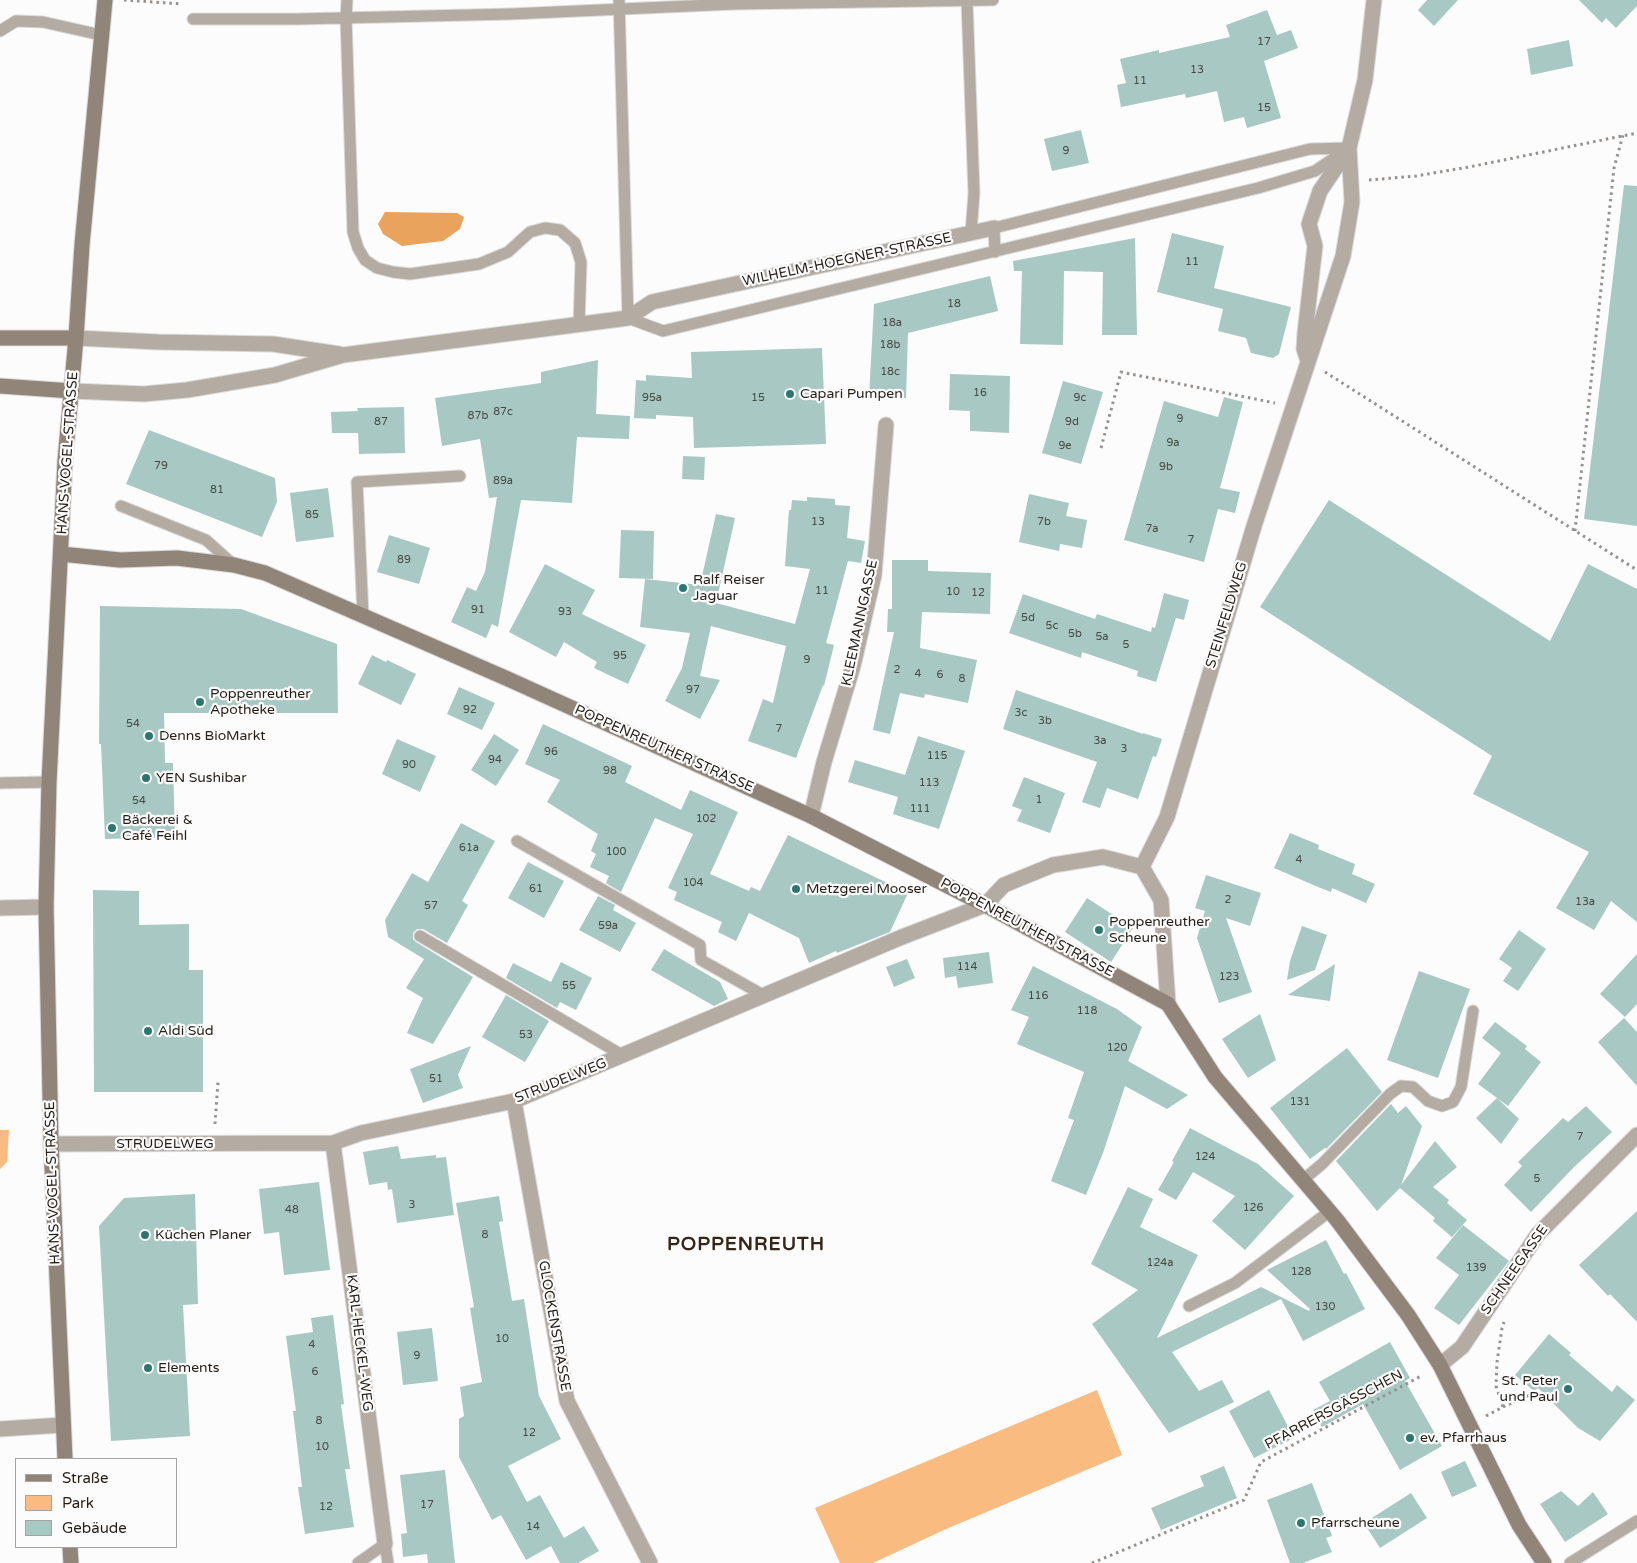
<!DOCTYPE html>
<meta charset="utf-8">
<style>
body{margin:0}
#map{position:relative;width:1637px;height:1563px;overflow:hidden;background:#fcfcfc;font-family:"Varela Round",sans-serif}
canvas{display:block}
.legend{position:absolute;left:15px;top:1458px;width:162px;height:90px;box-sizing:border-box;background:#fcfcfc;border:1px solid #a6a4a1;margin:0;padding:6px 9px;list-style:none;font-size:15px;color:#261f18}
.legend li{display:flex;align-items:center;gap:10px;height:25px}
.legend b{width:25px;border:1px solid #a6a4a1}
</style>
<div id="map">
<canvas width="1637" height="1563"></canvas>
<ul class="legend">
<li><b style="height:6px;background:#918479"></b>Straße</li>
<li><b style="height:14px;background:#f9bb80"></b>Park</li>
<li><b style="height:14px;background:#a8c8c4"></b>Gebäude</li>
</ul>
</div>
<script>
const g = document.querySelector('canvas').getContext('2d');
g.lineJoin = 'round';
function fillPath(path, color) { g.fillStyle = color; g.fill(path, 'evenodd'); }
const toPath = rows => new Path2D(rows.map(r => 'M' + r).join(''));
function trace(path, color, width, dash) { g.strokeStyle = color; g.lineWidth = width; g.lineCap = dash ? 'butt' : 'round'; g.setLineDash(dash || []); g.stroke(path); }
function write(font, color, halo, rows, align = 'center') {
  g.font = font + ' "Varela Round",sans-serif'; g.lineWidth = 4.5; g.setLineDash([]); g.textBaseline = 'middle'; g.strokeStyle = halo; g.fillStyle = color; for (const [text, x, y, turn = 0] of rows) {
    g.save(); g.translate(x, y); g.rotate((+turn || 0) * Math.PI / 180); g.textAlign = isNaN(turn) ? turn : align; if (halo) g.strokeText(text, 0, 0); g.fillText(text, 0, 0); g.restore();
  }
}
const green = toPath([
 [0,1130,9,1130,7,1162,0,1169],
 [1097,1390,1122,1455,946,1529,873,1563,840,1563,815,1508]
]);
const water = toPath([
 [385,212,457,213,464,217,460,229,443,241,402,246,383,234,378,224]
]);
const building = toPath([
 [1427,0,1458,0,1434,26,1418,10],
 [1579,0,1637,0,1637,6,1616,28,1606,18,1602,23],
 [1267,10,1277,35,1291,30,1298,48,1264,61,1281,118,1247,128,1244,117,1224,122,1217,91,1186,98,1185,94,1121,107,1117,85,1126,83,1120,59,1159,50,1159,53,1230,37,1226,25],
 [1569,40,1573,66,1531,75,1527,49],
 [1081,130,1089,163,1052,171,1044,139],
 [1624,185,1637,186,1637,526,1584,519],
 [1172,233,1224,246,1214,288,1291,307,1279,354,1273,358,1251,353,1246,338,1218,331,1223,309,1157,292],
 [1135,238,1137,335,1102,335,1103,272,1064,271,1063,345,1020,344,1022,271,1014,271,1013,261],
 [990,276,998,311,908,333,906,398,869,397,874,304],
 [822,348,826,444,694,448,693,417,656,415,656,419,634,418,636,380,646,381,646,375,692,378,691,352],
 [598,360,596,414,630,416,629,439,577,437,572,503,521,500,498,627,492,624,486,638,451,622,467,587,476,591,485,572,497,497,489,498,480,439,442,446,435,398,541,383,541,372],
 [950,374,1010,376,1009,433,970,431,970,411,949,410],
 [1063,381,1103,392,1081,464,1042,453],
 [1224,397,1243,402,1220,488,1240,492,1235,513,1218,509,1204,562,1124,540,1164,401,1218,417],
 [404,407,405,453,359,454,358,433,332,433,331,412,358,411,357,408],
 [149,430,275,478,277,502,262,537,126,484],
 [683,456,705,457,704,480,682,479],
 [328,488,334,537,296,542,290,493],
 [1029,494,1069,503,1066,516,1087,520,1082,548,1060,544,1059,551,1019,542],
 [807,497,835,499,835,505,850,506,847,538,865,541,861,563,848,561,826,643,834,645,824,686,823,685,796,758,748,741,763,699,773,703,786,646,711,626,700,676,720,680,700,719,665,701,682,668,690,633,640,627,645,579,700,585,716,514,735,518,716,603,795,624,810,569,785,566,789,510,791,510,792,500,807,501],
 [1329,500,1550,641,1588,564,1637,589,1637,922,1611,901,1594,930,1556,908,1589,852,1473,794,1492,756,1260,607],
 [621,530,654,531,653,579,619,578],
 [389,535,430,548,419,584,377,572],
 [892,560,928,560,928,571,991,573,990,614,922,612,920,648,977,660,968,703,925,694,924,698,900,693,890,734,873,730,894,632,887,632,888,609,892,609],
 [545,564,595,590,582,614,646,645,628,684,594,668,597,662,564,642,556,657,509,632],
 [1164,593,1189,600,1184,620,1176,618,1156,682,1137,676,1138,671,1082,652,1081,658,1009,633,1023,594,1095,619,1097,614,1151,632,1152,627,1155,628],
 [100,606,241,609,337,644,338,713,164,713,165,763,173,763,175,837,105,839,101,744,99,744],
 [372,655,386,662,387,660,416,674,401,705,358,684],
 [459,687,495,703,482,730,447,714],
 [1016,690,1143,734,1143,733,1162,739,1156,757,1153,756,1138,799,1107,788,1100,808,1082,802,1097,762,1003,729],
 [543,724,632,766,625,782,681,810,690,790,738,812,710,874,749,891,751,887,760,891,788,835,908,893,890,932,837,953,836,951,809,963,799,938,749,913,736,941,718,932,722,922,674,900,677,892,668,888,693,834,655,818,621,892,606,883,609,876,590,867,596,854,591,851,598,834,547,802,560,780,525,764],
 [494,734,519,750,496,786,471,770],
 [918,736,965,751,939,829,893,814,898,797,848,782,855,760,905,775],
 [397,739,436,756,420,792,382,774],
 [1024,777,1065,793,1050,833,1017,821,1022,810,1012,806],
 [461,823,495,841,462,901,468,905,447,943,423,929,417,929,413,933,413,939,416,942,473,977,433,1044,407,1033,423,998,406,988,424,959,388,937,385,920,412,873,428,882],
 [1290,833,1319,845,1318,849,1355,864,1352,874,1375,884,1366,903,1332,888,1331,892,1318,887,1274,868],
 [528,862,564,881,544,918,508,898],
 [1206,875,1261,893,1250,926,1226,918,1252,992,1219,1003,1197,938,1205,911,1195,908],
 [93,890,139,891,139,925,189,924,189,970,203,970,203,1092,94,1092],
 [598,896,615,905,613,910,636,923,620,952,579,930],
 [1087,898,1133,928,1111,962,1065,932],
 [1302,926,1327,935,1315,970,1287,980,1290,961],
 [1519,930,1546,949,1518,991,1503,981,1512,968,1499,959],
 [664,949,720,982,728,999,714,1006,651,970],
 [989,952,993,983,958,988,956,976,945,978,943,958],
 [1637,954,1637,1004,1625,1017,1600,994],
 [907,959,915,978,894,987,886,967],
 [561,962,592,978,576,1010,560,1002,557,1008,506,978,513,963,551,982],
 [1335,964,1330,1001,1288,995],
 [1033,966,1117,1009,1142,1027,1128,1061,1188,1095,1167,1109,1125,1086,1103,1153,1086,1195,1051,1181,1074,1120,1068,1118,1084,1072,1017,1044,1029,1017,1011,1010],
 [1419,971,1470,989,1438,1078,1387,1060],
 [506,995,549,1021,525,1062,482,1037],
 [1260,1014,1276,1060,1248,1078,1222,1039],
 [1624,1018,1637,1032,1637,1086,1598,1042],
 [1495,1022,1527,1046,1525,1049,1541,1062,1508,1106,1478,1084,1501,1053,1482,1038],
 [471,1046,458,1075,463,1088,423,1103,410,1069],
 [1347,1048,1382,1092,1326,1149,1325,1148,1310,1159,1270,1108],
 [1497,1098,1519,1119,1501,1144,1476,1118],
 [1391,1104,1398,1113,1406,1106,1422,1126,1401,1185,1435,1141,1457,1167,1433,1187,1449,1200,1447,1203,1467,1220,1452,1237,1433,1221,1435,1218,1400,1188,1377,1211,1336,1161],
 [1586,1106,1612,1132,1574,1167,1531,1212,1504,1185,1522,1166,1518,1162,1563,1118,1568,1122],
 [1190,1128,1258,1164,1294,1196,1245,1250,1212,1221,1235,1196,1193,1172,1176,1200,1158,1190,1174,1162,1172,1161],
 [398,1146,401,1159,436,1155,436,1158,446,1157,454,1215,397,1223,392,1189,388,1190,387,1182,369,1185,363,1152],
 [319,1182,330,1270,284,1275,279,1232,264,1234,259,1189],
 [1128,1187,1153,1199,1140,1227,1198,1255,1157,1338,1261,1287,1309,1311,1310,1309,1267,1270,1326,1240,1344,1274,1346,1273,1365,1309,1303,1341,1281,1299,1172,1352,1199,1391,1222,1380,1234,1402,1169,1433,1092,1324,1138,1290,1091,1264],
 [195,1194,198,1304,183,1305,190,1436,111,1441,99,1226,124,1198],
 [499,1196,503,1221,499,1222,512,1301,524,1299,539,1396,561,1439,508,1466,527,1502,540,1495,564,1538,584,1526,599,1551,578,1563,560,1563,551,1546,526,1560,501,1515,492,1520,459,1457,459,1419,464,1416,460,1387,482,1382,470,1308,474,1307,456,1203],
 [1637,1211,1637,1322,1610,1294,1608,1296,1579,1265],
 [1463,1225,1509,1261,1459,1325,1434,1308,1459,1275,1436,1258],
 [333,1315,344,1404,341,1405,350,1469,345,1469,354,1527,305,1534,298,1487,302,1487,293,1411,296,1411,286,1336,313,1332,311,1318],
 [432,1328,438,1381,403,1385,397,1332],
 [1549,1334,1571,1353,1569,1355,1612,1392,1617,1385,1635,1400,1600,1441,1578,1428,1538,1388,1534,1391,1515,1375],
 [1390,1342,1410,1378,1405,1381,1442,1446,1400,1470,1363,1404,1322,1427,1313,1410,1330,1401,1319,1382],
 [1269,1390,1294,1438,1254,1458,1229,1411],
 [1465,1461,1477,1486,1452,1497,1441,1472],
 [1224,1466,1237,1498,1161,1530,1151,1508,1204,1486,1200,1476],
 [445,1470,455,1563,428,1563,427,1554,403,1557,401,1534,407,1533,400,1475],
 [1312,1483,1332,1536,1326,1538,1332,1552,1303,1563,1290,1563,1267,1500],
 [1561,1491,1578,1506,1593,1492,1608,1514,1565,1542,1540,1504],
 [1411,1493,1427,1518,1380,1548,1364,1523]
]);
const path = toPath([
 [124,0,182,4],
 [1369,180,1416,176,1469,167,1637,133],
 [1325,372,1637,570],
 [1101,448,1121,372,1275,403],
 [1575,531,1614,168,1623,135],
 [215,1124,218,1082],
 [1503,1407,1532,1394],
 [1486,1416,1503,1407,1496,1386,1497,1362,1502,1328,1504,1322],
 [1092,1563,1244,1500,1261,1462,1423,1375]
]);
const lane = toPath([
 [347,0,346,18,353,232,358,248,365,260,377,268,393,272,410,274,479,264,508,252,530,232,545,228,560,230,575,243,581,262,579,325],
 [619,0,628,318,663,331,1258,188,1315,171,1343,152],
 [967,1,974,193,971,233],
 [193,19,298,19,511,14,734,4,993,0],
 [0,31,16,21,43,22,101,35],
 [995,252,994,228,1310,149,1349,148],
 [121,506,206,540,234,565],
 [363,616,357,482,460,476],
 [0,783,49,782],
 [517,841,700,945,701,960,763,995],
 [420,936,622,1055],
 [1303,1180,1322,1164,1390,1094,1401,1086,1413,1087,1428,1101,1442,1106,1453,1102,1461,1087,1473,1011],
 [1189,1306,1235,1283,1330,1211],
 [358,1563,385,1544,388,1563],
 [1570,1563,1637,1521]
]);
const street = toPath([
 [76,338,158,342,273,344,339,354],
 [1307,358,1304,349,1305,333,1315,246,1309,224,1320,191,1349,148],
 [72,391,144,394,187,390,275,375,343,355,628,318,652,302,994,228],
 [811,816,824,762,853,666,874,575,886,425],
 [1142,867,1167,817,1254,526,1343,256,1352,202,1349,148,1365,80,1374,0],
 [0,908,46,907],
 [514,1101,567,1401,650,1563],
 [333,1143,385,1544],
 [51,1144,333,1143,361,1133,514,1101,902,937,985,905,1004,885,1053,865,1103,857,1142,867,1161,900,1168,1004],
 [1440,1365,1462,1347,1538,1234,1637,1135],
 [0,1429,63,1425]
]);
const secondary = toPath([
 [0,338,76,338],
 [0,386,72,391],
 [61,554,120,560,177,558,234,565,265,573,508,679,811,816,985,905,1168,1004,1215,1077,1337,1220,1408,1315,1440,1365,1519,1525,1544,1563],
 [65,1459,51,1144,46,907,49,782,65,461,76,338,82,245,105,0],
 [70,1547,71,1563]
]);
const markers = [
 [790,394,5,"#2d7670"],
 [683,588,5,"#2d7670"],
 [200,702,5,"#2d7670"],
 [149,736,5,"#2d7670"],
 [146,778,5,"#2d7670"],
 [112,828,5,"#2d7670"],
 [796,889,5,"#2d7670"],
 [1099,930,5,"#2d7670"],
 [148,1031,5,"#2d7670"],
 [145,1235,5,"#2d7670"],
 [148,1368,5,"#2d7670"],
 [1568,1389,5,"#2d7670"],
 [1410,1438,5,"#2d7670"],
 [1301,1523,5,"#2d7670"]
];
const numberNames = [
 ["17",1264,42],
 ["13",1197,70],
 ["11",1140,81],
 ["15",1264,108],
 ["9",1066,151],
 ["11",1192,262],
 ["18",954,304],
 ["18a",892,323],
 ["18b",890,345],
 ["18c",890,372],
 ["16",980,393],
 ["95a",652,398],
 ["15",758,398],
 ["9c",1080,398],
 ["87c",503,412],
 ["87b",478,416],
 ["9",1180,419],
 ["87",381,422],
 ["9d",1072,422],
 ["9a",1173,443],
 ["9e",1065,446],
 ["79",161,466],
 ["9b",1166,467],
 ["89a",503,481],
 ["81",217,490],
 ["85",312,515],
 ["13",818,522],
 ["7b",1044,522],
 ["7a",1152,529],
 ["7",1191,540],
 ["89",404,560],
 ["11",822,591],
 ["10",953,592],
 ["12",978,593],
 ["91",478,610],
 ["93",565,612],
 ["5d",1028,618],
 ["5c",1052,626],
 ["5b",1075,634],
 ["5a",1102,637],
 ["5",1126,645],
 ["95",620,656],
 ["9",807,660],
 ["2",897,670],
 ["4",918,674],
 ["6",940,675],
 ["8",962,679],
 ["97",693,690],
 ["92",470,710],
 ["3c",1021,713],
 ["3b",1045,721],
 ["54",133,724],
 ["7",779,729],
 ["3a",1100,741],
 ["3",1124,749],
 ["96",551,752],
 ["115",937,756],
 ["94",495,760],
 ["90",409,765],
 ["98",610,771],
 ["113",929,783],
 ["1",1039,800],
 ["54",139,801],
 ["111",920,809],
 ["102",706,819],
 ["61a",469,848],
 ["100",616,852],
 ["4",1299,860],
 ["104",693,883],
 ["61",536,889],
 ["2",1228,900],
 ["13a",1585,902],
 ["57",431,906],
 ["59a",608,926],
 ["114",967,967],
 ["123",1229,977],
 ["55",569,986],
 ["116",1038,996],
 ["118",1087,1011],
 ["53",526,1035],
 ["120",1117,1048],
 ["51",436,1079],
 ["131",1300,1102],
 ["7",1580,1137],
 ["124",1205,1157],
 ["5",1537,1179],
 ["3",412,1205],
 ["126",1253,1208],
 ["48",292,1210],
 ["8",485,1235],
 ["124a",1160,1263],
 ["139",1476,1268],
 ["128",1301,1272],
 ["130",1325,1307],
 ["10",502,1339],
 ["4",312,1345],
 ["9",417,1356],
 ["6",315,1372],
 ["8",319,1421],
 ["12",529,1433],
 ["10",322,1447],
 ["17",427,1505],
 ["12",326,1507],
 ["14",533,1527]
];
const streetNames = [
 ["WILHELM-HOEGNER-STRASSE",847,260,-12],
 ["HANS-VOGEL-STRASSE",68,453,-86],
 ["STEINFELDWEG",1227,615,-73],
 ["KLEEMANNGASSE",860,623,-78],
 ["POPPENREUTHER STRASSE",664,749,24],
 ["POPPENREUTHER STRASSE",1027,928,28],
 ["STRUDELWEG",561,1081,-22],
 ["STRUDELWEG",165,1144],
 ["HANS-VOGEL-STRASSE",53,1183,-92],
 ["SCHNEEGASSE",1515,1270,-55],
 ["GLOCKENSTRASSE",554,1326,80],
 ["KARL-HECKEL-WEG",359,1343,83],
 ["PFARRERSGÄSSCHEN",1334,1410,-28]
];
const poiNames = [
 ["Capari Pumpen",800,394],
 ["Ralf Reiser",693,580],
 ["Jaguar",693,596],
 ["Poppenreuther",210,694],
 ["Apotheke",210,710],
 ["Denns BioMarkt",159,736],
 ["YEN Sushibar",156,778],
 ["Bäckerei &",122,820],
 ["Café Feihl",122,836],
 ["Metzgerei Mooser",806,889],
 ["Poppenreuther",1109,922],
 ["Scheune",1109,938],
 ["Aldi Süd",158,1031],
 ["Küchen Planer",155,1235],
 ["Elements",158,1368],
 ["St. Peter",1558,1381,"right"],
 ["und Paul",1558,1397,"right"],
 ["ev. Pfarrhaus",1420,1438],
 ["Pfarrscheune",1311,1523]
];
const districtNames = [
 ["POPPENREUTH",746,1245]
];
fillPath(green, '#f9bb80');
fillPath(water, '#e9a35d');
fillPath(building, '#a8c8c4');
trace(lane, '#dad9d8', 13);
trace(street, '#dad9d8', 17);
trace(secondary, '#dad9d8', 17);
trace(path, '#95918e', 3, [2.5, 4]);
trace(lane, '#b4aba3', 11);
trace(street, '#b4aba3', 15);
trace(secondary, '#918479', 15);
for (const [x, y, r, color] of markers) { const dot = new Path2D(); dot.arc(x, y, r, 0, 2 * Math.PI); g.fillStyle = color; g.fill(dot); trace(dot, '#fcfcfc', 2); }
write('11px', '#464943', null, numberNames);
write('14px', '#261f18', '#fcfcfc', streetNames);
write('14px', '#261f18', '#fcfcfc', poiNames, 'left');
g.letterSpacing = '1px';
write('bold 19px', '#352616', '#fcfcfc', districtNames);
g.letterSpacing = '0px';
</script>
